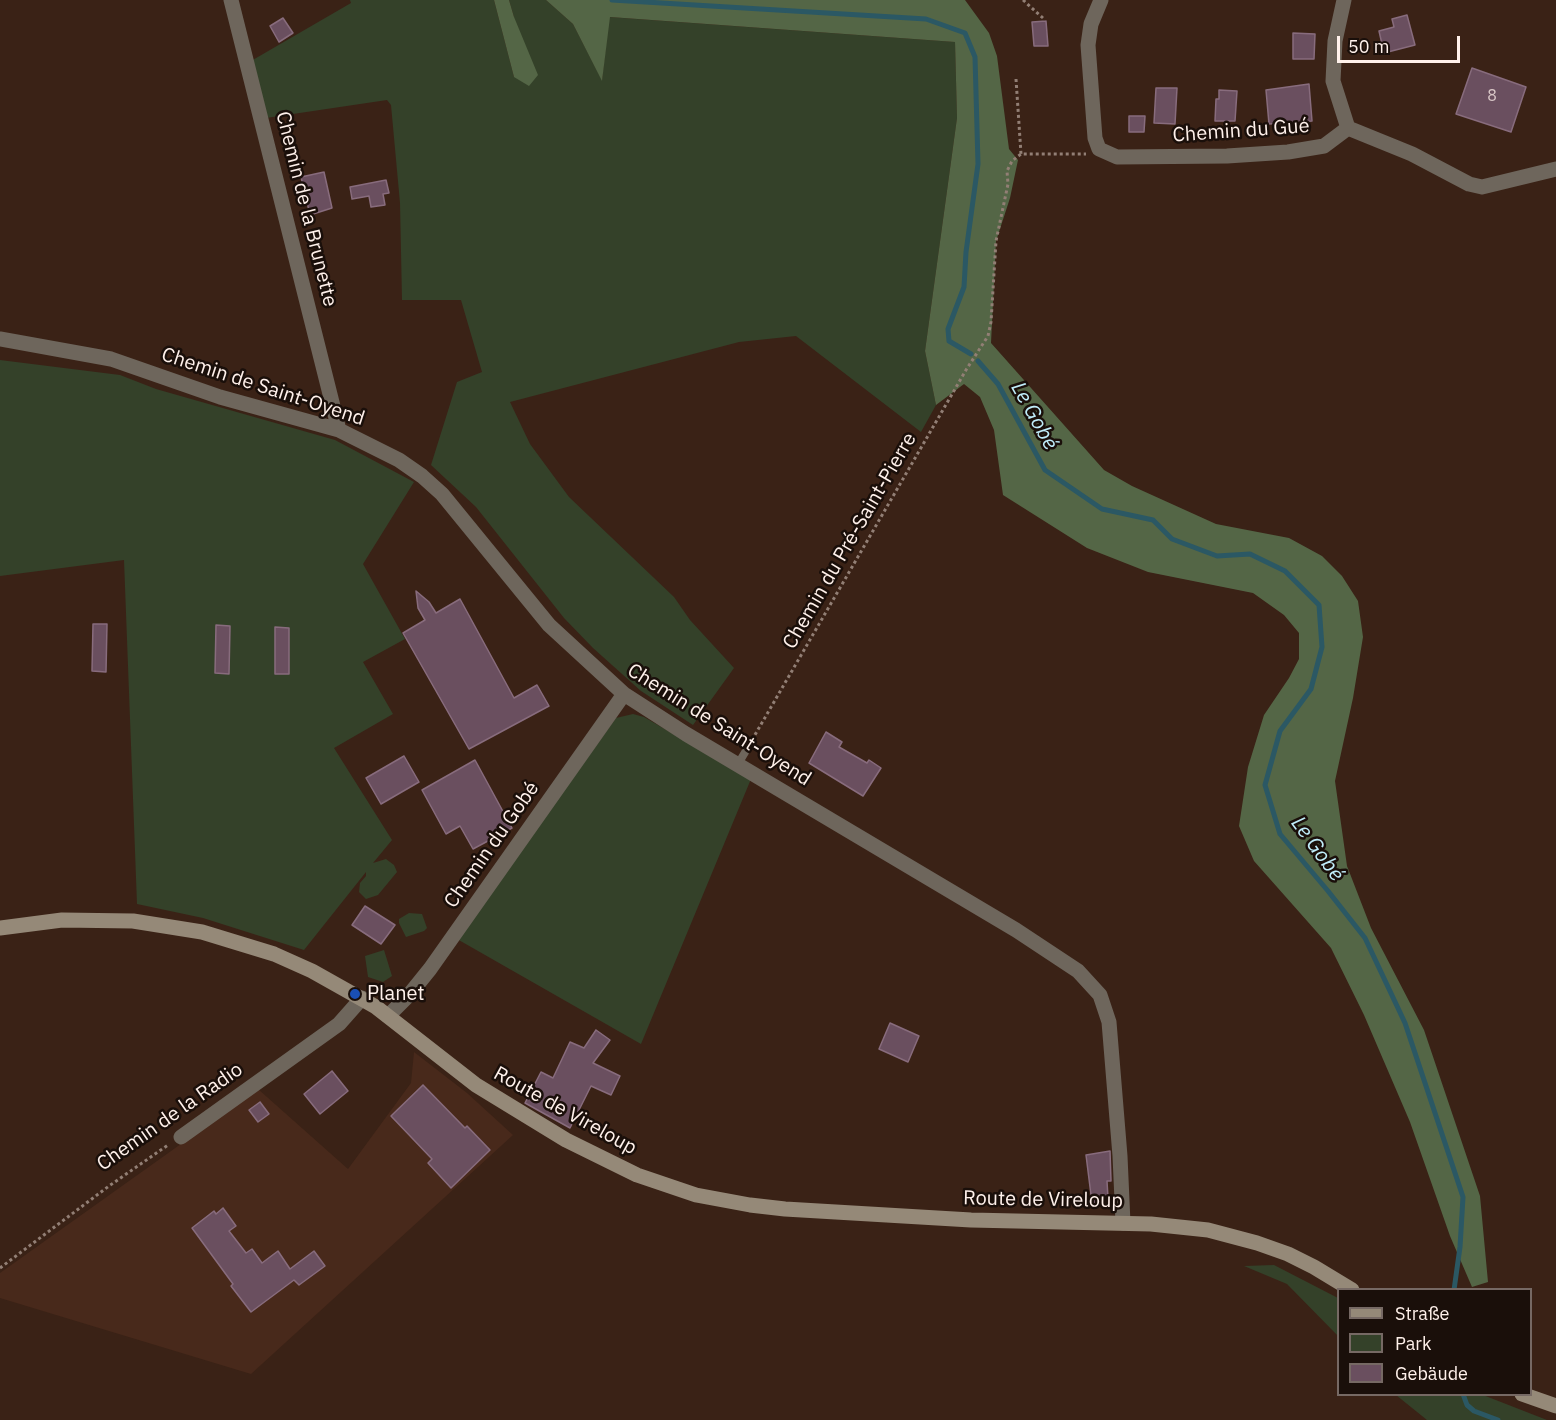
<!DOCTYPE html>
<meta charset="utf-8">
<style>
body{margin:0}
#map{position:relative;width:1556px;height:1420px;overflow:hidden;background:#3a2216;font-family:"IBM Plex Sans",sans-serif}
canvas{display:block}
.legend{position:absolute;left:1337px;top:1288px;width:195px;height:108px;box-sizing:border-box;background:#1a0f0a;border:2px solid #766964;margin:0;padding:8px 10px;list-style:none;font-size:18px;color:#fff1eb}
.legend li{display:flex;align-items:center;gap:12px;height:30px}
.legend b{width:30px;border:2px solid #766964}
.scale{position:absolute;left:1337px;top:36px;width:123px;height:27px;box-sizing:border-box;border:3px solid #fff1eb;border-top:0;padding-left:8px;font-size:18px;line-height:21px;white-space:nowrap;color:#fff1eb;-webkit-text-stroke:4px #1a0f0a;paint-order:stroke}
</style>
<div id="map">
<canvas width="1556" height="1420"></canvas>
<ul class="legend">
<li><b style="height:8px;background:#958978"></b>Straße</li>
<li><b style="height:16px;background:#344129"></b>Park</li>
<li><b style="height:16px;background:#6a4f5f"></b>Gebäude</li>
</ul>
<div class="scale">50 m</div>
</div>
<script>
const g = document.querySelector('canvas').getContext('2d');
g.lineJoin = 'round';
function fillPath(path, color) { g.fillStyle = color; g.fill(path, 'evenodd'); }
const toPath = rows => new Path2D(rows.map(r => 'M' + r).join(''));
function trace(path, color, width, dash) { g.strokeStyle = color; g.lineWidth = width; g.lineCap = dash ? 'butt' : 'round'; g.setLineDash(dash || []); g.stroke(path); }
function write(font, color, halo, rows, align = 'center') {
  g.font = font + ' "IBM Plex Sans",sans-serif'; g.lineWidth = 5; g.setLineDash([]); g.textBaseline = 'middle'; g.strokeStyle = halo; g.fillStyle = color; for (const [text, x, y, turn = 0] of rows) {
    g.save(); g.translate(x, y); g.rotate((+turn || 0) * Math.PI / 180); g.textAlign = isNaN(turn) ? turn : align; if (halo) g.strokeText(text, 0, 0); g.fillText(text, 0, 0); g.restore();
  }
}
const built = toPath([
 [414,1052,467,1093,513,1135,251,1374,0,1298,0,1273,258,1089,348,1169,411,1083]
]);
const green = toPath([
 [350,0,494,0,514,77,514,17,509,0,546,0,573,24,602,80,609,17,955,42,957,118,925,351,936,405,921,432,796,336,739,342,510,402,530,444,569,497,674,597,690,620,734,668,693,725,641,691,593,648,564,618,476,507,431,465,457,382,482,372,461,300,402,300,400,203,391,105,387,100,266,118,251,61,351,3],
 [0,360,120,375,156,389,335,440,414,482,363,564,405,639,363,662,393,714,334,748,392,840,373,863,386,859,394,865,397,872,378,895,366,899,359,892,360,883,366,876,366,872,304,950,203,918,137,904,124,560,0,576],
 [633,714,644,717,751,779,641,1044,457,939,616,718],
 [409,913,422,914,427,928,424,931,406,937,399,923,399,919],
 [384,950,392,976,383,982,368,977,365,956],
 [1274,1265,1338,1298,1338,1336,1287,1284,1244,1266],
 [1396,1395,1483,1395,1547,1420,1427,1420]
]);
const forest = toPath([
 [494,0,509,0,514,17,538,75,529,86,514,77],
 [546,0,965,0,989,33,997,56,1009,149,1018,160,1010,198,996,241,991,343,1104,470,1132,486,1216,524,1289,538,1322,556,1342,576,1358,601,1363,637,1353,698,1335,781,1347,866,1371,928,1424,1030,1480,1196,1488,1282,1472,1287,1450,1236,1410,1122,1364,1015,1331,948,1254,861,1239,826,1248,767,1264,715,1289,678,1299,659,1299,633,1284,615,1253,593,1148,572,1087,548,1003,495,994,430,980,397,964,384,936,405,925,351,957,118,955,42,610,17,602,81,573,24]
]);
const stream = toPath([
 [612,0,926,19,965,33,975,57,978,164,966,252,964,287,948,329,949,341,971,354],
 [978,361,998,384,1045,470,1102,509,1153,520,1172,539,1217,556,1250,554,1285,571,1319,605,1322,647,1311,689,1280,731,1265,785,1280,834,1328,891,1365,938,1405,1023,1463,1197,1460,1247,1454,1290],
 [1463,1394,1467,1405,1474,1411,1498,1420]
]);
const building = toPath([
 [1407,15,1415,45,1384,53,1379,31,1394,27,1392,19,1407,15],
 [283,18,293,33,279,42,270,26,283,18],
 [1046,21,1048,46,1034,46,1032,22,1046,21],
 [1293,33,1315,34,1314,59,1293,59,1293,33],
 [1472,68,1526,87,1511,132,1456,114,1472,68],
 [1309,84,1312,121,1269,124,1266,90,1309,84],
 [1156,88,1177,88,1175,124,1154,123,1156,88],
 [1219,90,1237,91,1235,121,1215,121,1216,99,1219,99,1219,90],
 [1129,116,1145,116,1144,132,1129,132,1129,116],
 [324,172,332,208,310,215,301,177,324,172],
 [386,180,389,193,383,194,385,205,371,207,369,196,352,199,350,187,386,180],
 [416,591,429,602,436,613,460,599,514,698,537,685,549,706,469,749,403,633,425,620,418,608,416,591],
 [93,624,107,624,106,672,92,671,93,624],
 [216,625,230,626,229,674,215,673,216,625],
 [275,627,289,628,289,674,275,674,275,627],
 [826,732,842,742,839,747,867,763,869,760,881,768,863,796,809,763,826,732],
 [404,756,419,782,381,804,366,778,404,756],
 [475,760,512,828,473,849,460,826,446,834,422,790,475,760],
 [365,906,395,925,381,944,352,925,365,906],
 [890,1023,919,1036,908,1062,879,1049,890,1023],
 [596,1030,610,1040,593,1063,620,1076,611,1095,591,1086,570,1128,525,1103,541,1072,553,1078,570,1042,584,1048,596,1030],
 [332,1071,348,1091,320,1114,304,1094,332,1071],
 [423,1085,465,1128,467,1126,490,1150,451,1188,428,1163,432,1159,391,1116,423,1085],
 [260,1102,269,1114,258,1122,249,1110,260,1102],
 [1110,1151,1111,1181,1107,1181,1108,1198,1092,1203,1086,1155,1110,1151],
 [223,1208,236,1226,229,1231,246,1253,252,1249,262,1263,278,1251,290,1269,314,1251,325,1266,299,1285,294,1280,251,1312,231,1286,233,1284,192,1228,214,1211,216,1214,223,1208]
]);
const path = toPath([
 [1023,0,1043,18],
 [1016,79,1021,154],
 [752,740,966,370,988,336,991,322,996,241,1008,184,1007,171,1012,161,1021,154,1086,154],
 [0,1268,109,1186,168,1145]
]);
const service = toPath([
 [738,764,747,749]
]);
const minor = toPath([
 [231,0,339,430],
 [1101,0,1091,24,1088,45,1095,138,1099,149,1117,157,1227,156,1288,152,1324,146,1348,128,1412,154,1469,184,1482,187,1556,169],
 [1344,0,1335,41,1333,81,1348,128],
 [0,339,111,359,220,397,339,430,399,460,422,476,442,494,549,625,624,694,686,734,1016,930,1078,971,1100,995,1109,1022,1120,1156,1123,1223],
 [388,1016,409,995,430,969,624,694],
 [181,1137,339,1024,362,998]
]);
const secondary = toPath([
 [0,928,62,920,133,921,202,932,274,954,312,971,376,1007,476,1085,566,1140,637,1175,696,1195,750,1205,785,1209,971,1220,1151,1224,1208,1230,1257,1243,1288,1254,1314,1267,1352,1290],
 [1522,1394,1556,1406]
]);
const markers = [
 [355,994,6,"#1a4fb4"]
];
const numberNames = [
 ["8",1492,96]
];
const streetNames = [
 ["Chemin du Gué",1241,131,-4],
 ["Chemin de la Brunette",306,209,76],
 ["Chemin de Saint-Oyend",263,387,18],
 ["Chemin du Pré-Saint-Pierre",850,541,-60],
 ["Chemin de Saint-Oyend",719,725,32],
 ["Chemin du Gobé",492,845,-55],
 ["Route de Vireloup",565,1111,29],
 ["Chemin de la Radio",170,1117,-35],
 ["Route de Vireloup",1043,1200,1]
];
const poiNames = [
 ["Planet",367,994]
];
const waterNames = [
 ["Le Gobé",1034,416,61],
 ["Le Gobé",1317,849,54]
];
fillPath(built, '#48291b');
fillPath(green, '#344129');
fillPath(forest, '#546646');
trace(stream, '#2b5864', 5);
fillPath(building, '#6a4f5f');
trace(building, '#886c7d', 1.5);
trace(path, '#927f75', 3, [3, 3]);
trace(service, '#6e665c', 8);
trace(minor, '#6e665c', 15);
trace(secondary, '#958978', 15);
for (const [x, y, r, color] of markers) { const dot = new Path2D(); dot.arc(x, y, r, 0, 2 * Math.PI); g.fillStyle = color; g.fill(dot); trace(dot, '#1a0f0a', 2); }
write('16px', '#dac8c8', null, numberNames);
write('20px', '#fff1eb', '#1a0f0a', streetNames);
write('20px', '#fff1eb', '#1a0f0a', poiNames, 'left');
write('italic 21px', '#c0edfa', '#1a0f0a', waterNames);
</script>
